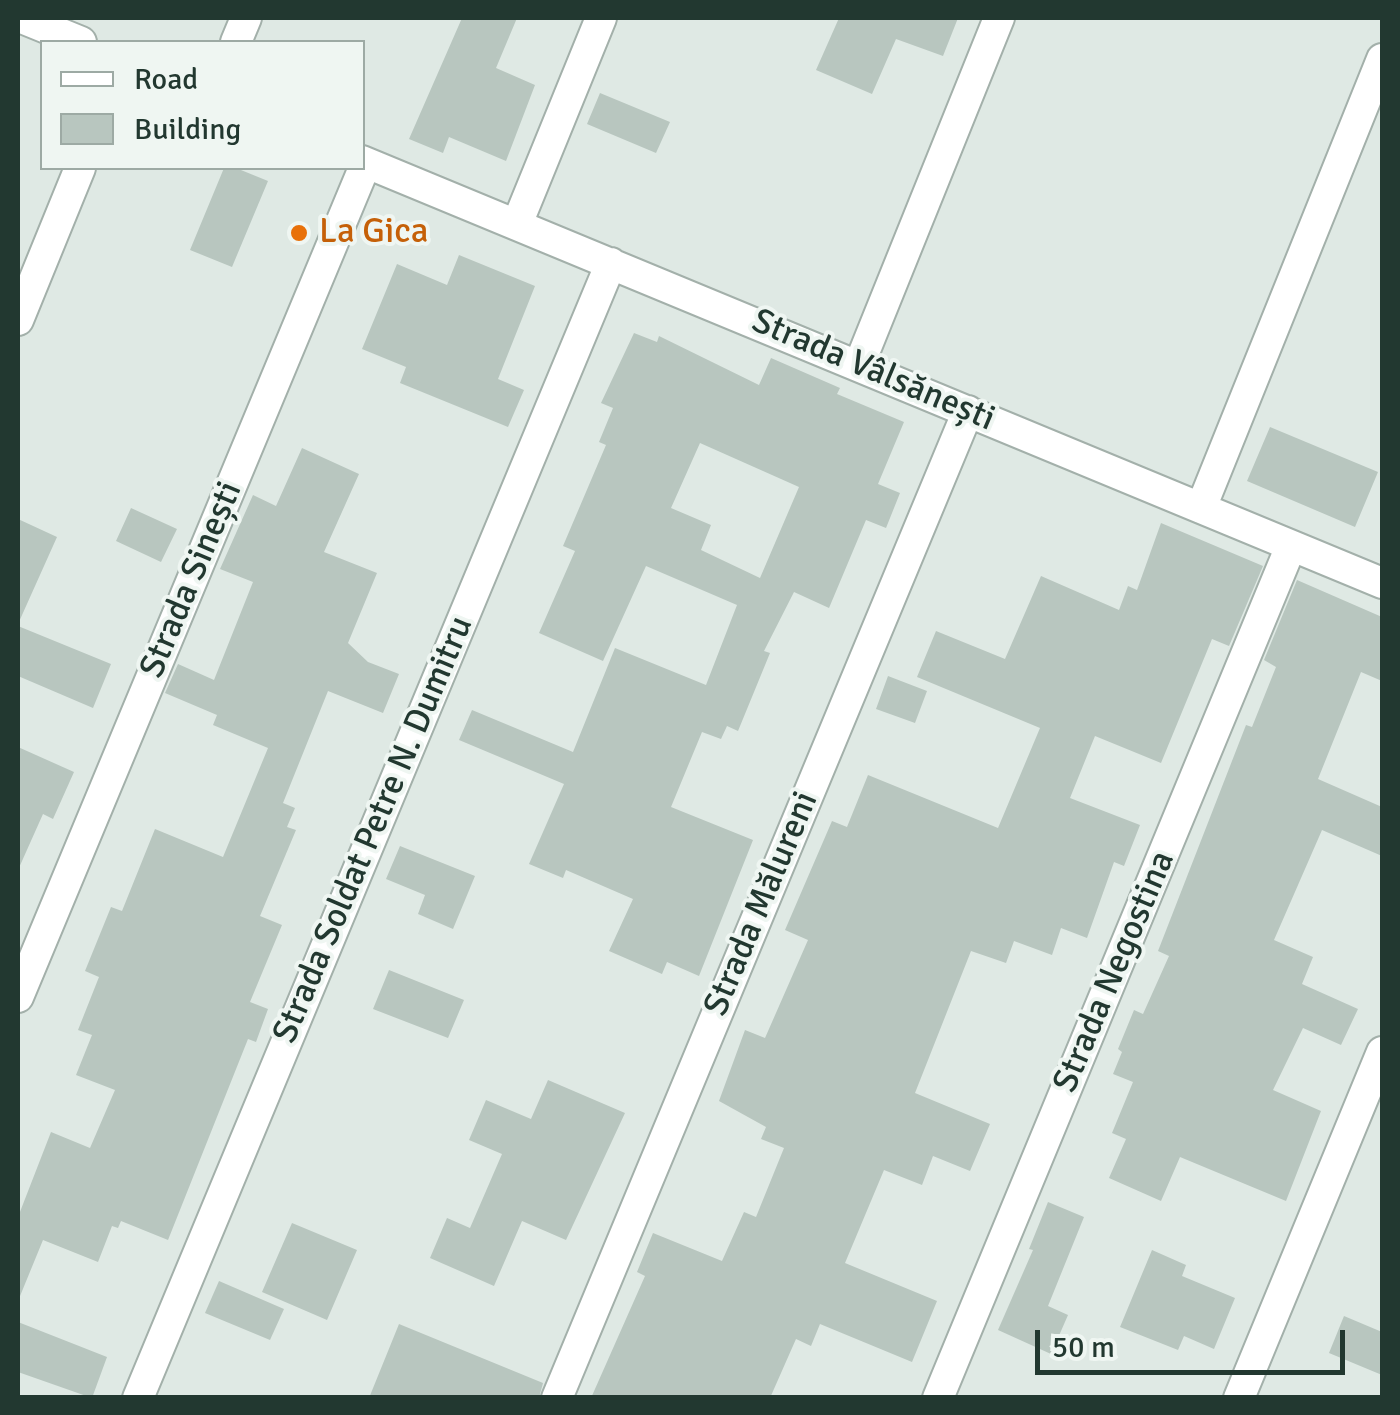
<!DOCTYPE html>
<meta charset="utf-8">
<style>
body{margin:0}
#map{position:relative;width:1400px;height:1415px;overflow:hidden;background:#dfe9e4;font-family:Signika,sans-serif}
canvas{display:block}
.frame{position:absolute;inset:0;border:20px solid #223830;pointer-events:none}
.legend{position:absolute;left:40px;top:40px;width:325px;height:130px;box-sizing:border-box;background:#eff6f2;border:2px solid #9daaa4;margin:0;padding:12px 18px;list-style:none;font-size:30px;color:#223830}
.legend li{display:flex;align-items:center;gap:20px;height:50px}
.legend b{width:50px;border:2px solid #9daaa4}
.scale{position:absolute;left:1035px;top:1330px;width:310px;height:45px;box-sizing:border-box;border:5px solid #223830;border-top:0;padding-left:12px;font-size:30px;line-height:35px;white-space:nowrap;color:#223830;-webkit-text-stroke:8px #eff6f2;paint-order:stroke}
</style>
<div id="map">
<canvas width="1400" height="1415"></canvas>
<div class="frame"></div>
<ul class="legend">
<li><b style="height:12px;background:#fff"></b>Road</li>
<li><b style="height:28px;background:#b8c6bf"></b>Building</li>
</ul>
<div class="scale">50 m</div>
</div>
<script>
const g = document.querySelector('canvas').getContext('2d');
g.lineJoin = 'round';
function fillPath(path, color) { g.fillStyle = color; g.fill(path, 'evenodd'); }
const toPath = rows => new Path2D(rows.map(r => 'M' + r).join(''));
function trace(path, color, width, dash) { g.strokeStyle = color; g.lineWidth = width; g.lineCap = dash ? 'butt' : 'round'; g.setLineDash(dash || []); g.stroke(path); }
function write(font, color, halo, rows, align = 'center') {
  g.font = font + ' Signika,sans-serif'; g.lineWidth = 8; g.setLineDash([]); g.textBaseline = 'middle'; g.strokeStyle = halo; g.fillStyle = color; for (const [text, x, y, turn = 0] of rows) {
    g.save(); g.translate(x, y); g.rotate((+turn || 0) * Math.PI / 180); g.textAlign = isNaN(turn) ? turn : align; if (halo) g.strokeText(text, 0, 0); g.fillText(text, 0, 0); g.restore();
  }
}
const building = toPath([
 [462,18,517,18,496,68,535,85,506,161,449,137,443,153,409,139],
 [839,18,958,18,943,56,896,39,872,94,816,70],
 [600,93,670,122,656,153,587,124],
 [224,168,236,168,268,181,232,267,190,250],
 [459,255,535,286,498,379,524,390,508,427,400,383,406,367,362,349,397,264,447,285],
 [634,333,657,342,659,336,759,385,771,358,840,388,837,394,904,422,878,484,900,493,886,528,866,520,829,608,794,592,764,651,770,653,738,731,727,726,721,739,702,732,671,807,753,840,699,976,667,962,662,974,609,951,633,899,566,870,563,878,529,864,564,784,459,740,472,710,573,752,615,648,706,685,737,605,646,566,603,661,539,633,575,551,563,546,606,445,599,442,613,408,601,403],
 [700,443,799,487,760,578,701,550,711,525,671,508],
 [1270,427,1378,472,1355,527,1247,481],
 [302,448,359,474,324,552,377,573,348,643,368,662,399,674,383,713,328,691,283,803,295,808,287,827,296,830,260,916,282,925,250,1002,268,1009,256,1042,248,1039,168,1240,121,1221,118,1228,112,1226,98,1262,43,1240,18,1301,18,1217,51,1132,90,1148,115,1090,76,1075,92,1035,78,1030,99,977,85,971,111,907,122,911,155,829,223,857,268,748,213,725,217,715,165,693,178,664,214,680,253,582,220,569,253,495,276,506],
 [131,508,177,529,161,562,116,541],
 [18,519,57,537,18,624],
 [1161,523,1263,566,1229,646,1212,639,1161,763,1095,736,1070,798,1140,825,1124,866,1114,862,1087,938,1061,928,1052,955,1014,941,1006,963,971,951,915,1093,990,1124,970,1171,933,1156,922,1185,884,1170,845,1263,937,1301,912,1362,820,1324,811,1346,796,1339,770,1398,591,1398,645,1276,637,1272,653,1233,722,1261,744,1212,756,1217,784,1148,761,1139,766,1127,719,1101,745,1030,765,1038,808,940,785,930,832,821,847,827,868,775,998,828,1040,728,917,677,936,631,1005,659,1041,576,1119,610,1128,586,1137,590],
 [1297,580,1382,617,1382,681,1361,672,1318,779,1382,807,1382,856,1322,830,1274,940,1313,957,1302,984,1358,1009,1341,1045,1303,1028,1273,1090,1321,1111,1286,1201,1180,1157,1161,1201,1109,1178,1126,1139,1112,1133,1133,1082,1113,1074,1122,1052,1118,1049,1134,1010,1143,1014,1169,956,1158,951,1246,725,1252,727,1276,667,1264,660],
 [18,626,111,664,93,708,18,676],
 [888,676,927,691,915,723,876,709],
 [18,747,74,772,53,819,43,814,18,870],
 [400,846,475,876,453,929,418,914,425,895,386,879],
 [389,970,464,1000,448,1038,373,1009],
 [548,1080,625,1113,566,1240,522,1221,494,1286,430,1258,447,1218,470,1228,502,1154,469,1140,486,1100,531,1119],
 [1048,1202,1084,1217,1048,1306,1068,1315,1051,1354,998,1330,1033,1250,1029,1249],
 [292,1223,357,1250,327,1320,262,1292],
 [1152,1250,1186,1265,1182,1276,1235,1298,1214,1349,1184,1336,1178,1350,1120,1327],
 [219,1281,284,1309,270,1340,205,1313],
 [1344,1316,1382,1332,1382,1375,1329,1353],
 [18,1322,107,1357,92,1398,18,1372],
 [399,1324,543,1383,539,1398,369,1398]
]);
const minor = toPath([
 [22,18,81,42],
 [236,42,246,18],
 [362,161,1382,583],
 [517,224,601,18],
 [18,320,80,168],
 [859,365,999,18],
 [1201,508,1382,59],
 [18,997,366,163],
 [138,1398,611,263],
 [557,1398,968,411],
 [938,1398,1291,546],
 [1239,1398,1382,1052]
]);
const markers = [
 [299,233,10,"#e8710a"]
];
const foodNames = [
 ["La Gica",319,233]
];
const streetNames = [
 ["Strada Vâlsănești",873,371,23],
 ["Strada Sinești",192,580,-67],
 ["Strada Soldat Petre N. Dumitru",374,830,-67],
 ["Strada Mălureni",762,904,-67],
 ["Strada Negostina",1115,972,-67]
];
fillPath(building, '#b8c6bf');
trace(minor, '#a3b0aa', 34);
trace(minor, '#fff', 30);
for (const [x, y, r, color] of markers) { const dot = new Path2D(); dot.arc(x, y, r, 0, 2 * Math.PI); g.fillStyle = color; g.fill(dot); trace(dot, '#eff6f2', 4); }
write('35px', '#c56008', '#eff6f2', foodNames, 'left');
write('35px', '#223830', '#eff6f2', streetNames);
</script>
